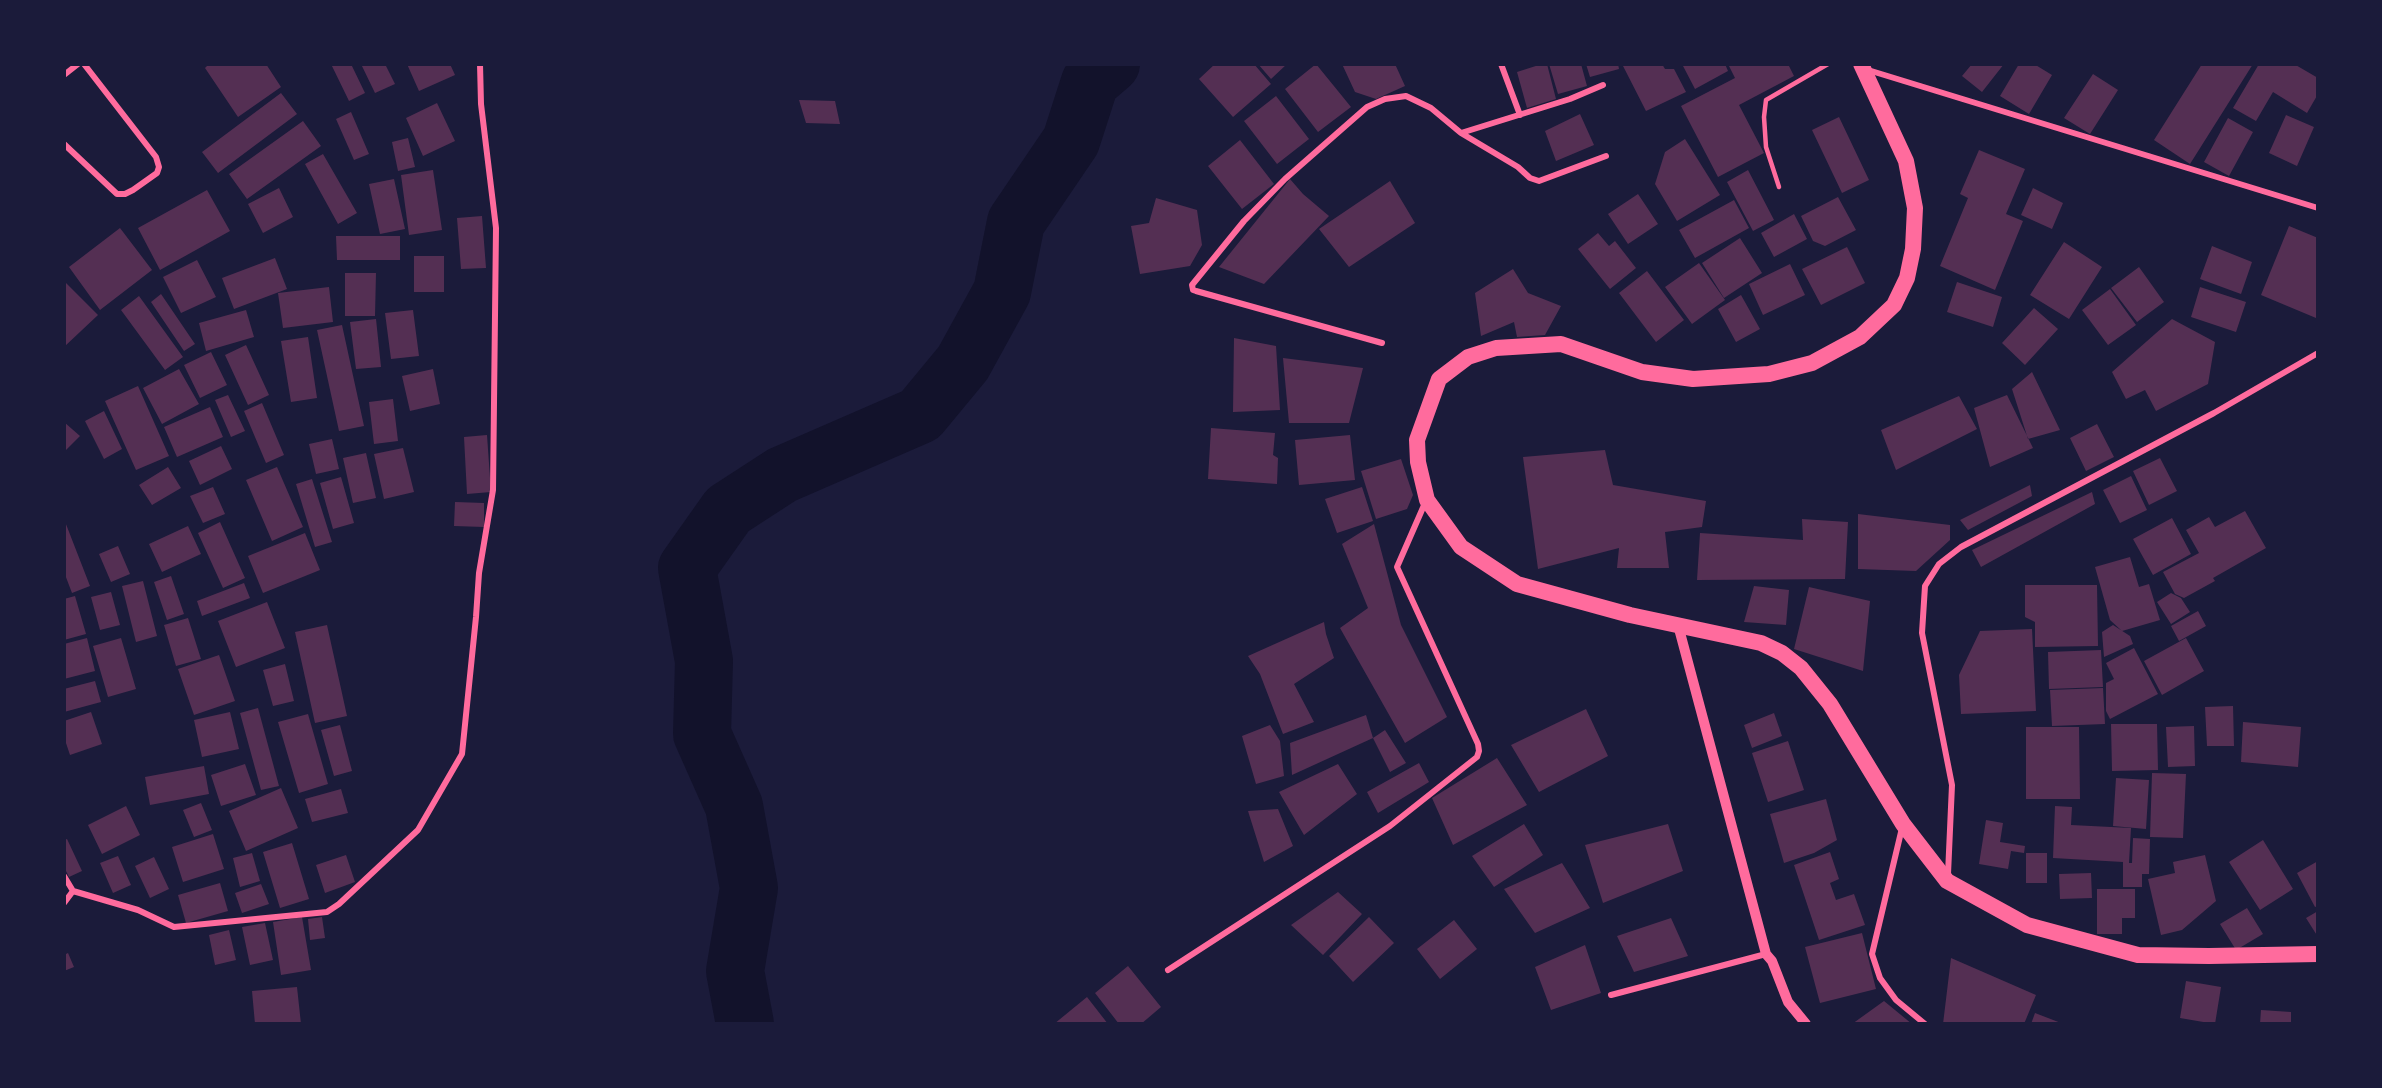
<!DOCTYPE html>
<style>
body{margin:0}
#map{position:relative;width:2382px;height:1088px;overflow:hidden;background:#1b1b3a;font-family:"IBM Plex Serif",serif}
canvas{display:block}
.frame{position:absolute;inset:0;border:66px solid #1b1b3a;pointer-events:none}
</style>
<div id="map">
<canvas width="2382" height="1088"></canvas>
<div class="frame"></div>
</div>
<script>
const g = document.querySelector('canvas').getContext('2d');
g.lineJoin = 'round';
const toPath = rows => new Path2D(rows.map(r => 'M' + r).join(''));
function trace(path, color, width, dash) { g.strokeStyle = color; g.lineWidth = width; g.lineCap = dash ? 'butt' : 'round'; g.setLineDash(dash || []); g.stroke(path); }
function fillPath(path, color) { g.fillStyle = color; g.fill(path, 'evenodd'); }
const river = toPath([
 [745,1024,735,971,749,888,734,806,702,734,704,661,687,568,728,510,782,475,920,415,963,363,1002,292,1016,222,1071,141,1090,82,1111,64]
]);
const building = toPath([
 [209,64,266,64,281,87,238,117,205,68],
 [331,64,351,64,365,93,349,101],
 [361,64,385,64,395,84,375,93],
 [407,64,450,64,455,75,419,91],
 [1215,64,1254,64,1271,84,1233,117,1199,79],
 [1258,64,1287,64,1271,79],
 [1316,64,1351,107,1318,132,1285,89],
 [1342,64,1395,64,1405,86,1376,99,1355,92],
 [1542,64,1547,64,1556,99,1527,108,1517,72],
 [1549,64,1581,64,1587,86,1558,94],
 [1586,64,1618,64,1619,69,1590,77],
 [1622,64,1662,64,1665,69,1674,69,1686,92,1646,111],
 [1682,64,1725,64,1728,71,1695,89],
 [1728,64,1788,64,1794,76,1739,105,1764,153,1718,177,1681,106,1735,78],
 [1972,64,2004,64,1982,92,1962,76],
 [2019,64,2034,64,2052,75,2029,114,2000,96],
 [2202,64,2253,64,2190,164,2154,140],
 [2259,64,2294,64,2318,78,2318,94,2307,113,2273,92,2256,121,2233,108],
 [2093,74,2118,90,2090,134,2064,118],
 [281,93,297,114,218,173,202,152],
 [1276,96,1309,139,1277,164,1244,121],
 [799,100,835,101,840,124,806,123],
 [437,103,455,141,423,156,406,118],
 [351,112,369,154,354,160,336,119],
 [1580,114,1594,145,1556,161,1545,131],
 [2286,115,2314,127,2297,166,2269,153],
 [1839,117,1869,180,1842,193,1812,130],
 [2228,118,2253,132,2229,176,2204,162],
 [303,121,321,146,247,199,229,174],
 [408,138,415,167,398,171,392,142],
 [1685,139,1720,195,1677,221,1655,184,1665,152],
 [1240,140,1274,184,1242,209,1208,166],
 [1979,150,2025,169,2006,214,2023,221,1995,290,1940,266,1968,198,1960,194],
 [323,154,357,213,338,224,305,164],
 [433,170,442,230,409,235,401,175],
 [1748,170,1774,220,1753,231,1727,182],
 [394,179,405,229,380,234,369,184],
 [1290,179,1303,194,1329,216,1264,284,1219,267],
 [1390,181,1415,223,1349,267,1319,229],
 [279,188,293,217,263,233,248,204],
 [2033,188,2063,203,2052,229,2021,215],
 [207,190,230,231,160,270,138,228],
 [1638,194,1658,224,1628,244,1608,214],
 [1838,197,1856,230,1825,246,1813,241,1801,216],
 [1156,198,1197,210,1202,245,1190,266,1140,274,1131,226,1149,223],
 [1734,200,1749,228,1695,258,1679,230],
 [1794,214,1807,239,1774,257,1761,233],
 [482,216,486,268,461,269,457,218],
 [2289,226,2318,238,2316,318,2261,295],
 [120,228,152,270,100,310,69,267],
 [1598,233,1609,246,1615,241,1636,268,1610,289,1578,249],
 [336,236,400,236,400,260,337,260],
 [1740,238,1762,273,1724,298,1702,263],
 [2064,242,2102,267,2069,319,2030,295],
 [2212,246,2252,262,2241,294,2200,279],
 [1847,247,1865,283,1821,305,1802,269],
 [414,256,444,256,444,292,414,292],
 [275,258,287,289,234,309,222,278],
 [197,260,216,297,181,313,163,277],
 [1699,263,1725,300,1692,324,1665,287],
 [1790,264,1805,295,1763,315,1749,284],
 [2139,267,2164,302,2137,322,2111,288],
 [1513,269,1528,293,1561,306,1545,335,1517,337,1514,322,1481,336,1475,293],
 [1647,271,1684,320,1656,342,1619,293],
 [345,273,376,273,375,316,345,316],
 [64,281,98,315,64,347],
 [1957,282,2002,297,1993,327,1947,312],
 [329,287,333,322,283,328,278,293],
 [2200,287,2246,302,2236,332,2191,317],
 [2110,289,2136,325,2108,345,2082,310],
 [161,294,195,344,184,351,151,302],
 [1741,295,1760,329,1736,342,1718,309],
 [139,296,183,357,165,370,121,310],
 [2034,308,2058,329,2025,365,2002,343],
 [246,310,254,337,206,351,199,323],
 [413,310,419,356,391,359,385,313],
 [376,319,381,367,356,369,350,322],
 [2172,319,2215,342,2208,384,2156,411,2145,390,2126,399,2112,372],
 [342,325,364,426,339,431,317,330],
 [308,337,317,398,291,402,281,341],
 [1234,338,1276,346,1280,410,1233,412],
 [246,345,269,395,248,405,225,355],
 [211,352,227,385,200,398,184,365],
 [1283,358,1363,368,1349,423,1289,423],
 [179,369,199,404,162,424,143,388],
 [433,369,440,404,410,411,402,376],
 [2032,372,2060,430,2028,439,2012,389],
 [138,386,169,456,136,470,105,401],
 [228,395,245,431,231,437,215,400],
 [2007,395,2033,448,1990,467,1974,408],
 [1959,396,1977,429,1896,470,1881,430],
 [393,399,398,441,374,444,369,402],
 [262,403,284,455,266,463,244,411],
 [210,407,223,437,177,457,164,427],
 [104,411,122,449,104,459,85,421],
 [64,422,80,436,64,452],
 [2097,424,2114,457,2086,471,2070,438],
 [1211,428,1275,433,1273,455,1278,458,1277,484,1208,479],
 [487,435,491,492,467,494,464,437],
 [1350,435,1355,480,1299,485,1295,440],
 [332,439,339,469,316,474,309,444],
 [221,446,232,469,200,485,189,461],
 [403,448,414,492,384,499,374,454],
 [1605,450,1613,485,1706,501,1702,527,1665,532,1669,568,1617,568,1619,548,1538,569,1523,457],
 [366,453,376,498,353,503,343,458],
 [2160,458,2177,491,2149,505,2133,471],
 [1401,459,1413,495,1407,509,1376,519,1361,471],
 [168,467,181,488,152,505,139,485],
 [277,467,303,527,272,541,246,480],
 [2131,476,2147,510,2120,523,2103,490],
 [341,477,354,523,333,529,320,483],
 [312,479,332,542,315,547,296,484],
 [2030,485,2032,496,1968,530,1960,520],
 [213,487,225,514,203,523,190,496],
 [1362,487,1373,521,1337,533,1325,499],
 [2092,492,2095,504,1981,567,1972,550],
 [455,502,484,503,484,527,454,526],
 [2245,511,2266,548,2213,578,2215,581,2184,598,2175,594,2163,572,2199,553,2186,530,2209,517,2215,527],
 [1858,514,1950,525,1950,540,1916,571,1858,569],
 [2172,518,2191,554,2153,575,2133,539],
 [64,519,90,586,72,593,64,572],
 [1802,519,1848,522,1845,579,1697,580,1700,533,1803,540],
 [220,522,245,578,223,588,198,533],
 [1374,524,1401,625,1447,717,1405,743,1340,628,1368,608,1342,544],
 [188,526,201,554,162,572,149,544],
 [305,533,320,570,263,593,248,556],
 [118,546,130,574,111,582,99,554],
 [2130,557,2139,587,2149,584,2160,620,2122,631,2110,620,2095,567],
 [171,576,184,614,167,620,154,582],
 [143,581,157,636,136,642,122,586],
 [244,583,250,598,202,616,197,601],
 [2025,585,2097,585,2098,646,2035,647,2035,622,2025,617],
 [1754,586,1789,590,1786,625,1744,622],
 [1809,587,1870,601,1863,671,1794,649],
 [111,592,120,625,100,630,91,597],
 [2171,593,2181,598,2190,612,2171,624,2157,602],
 [75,596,86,634,64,640,64,599],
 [267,602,285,648,236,667,218,621],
 [2198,611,2206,626,2179,641,2171,626],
 [188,618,201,659,176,666,164,625],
 [1324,622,1326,634,1334,658,1294,684,1314,722,1283,734,1260,674,1248,656],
 [327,625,347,716,315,723,295,632],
 [2113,625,2130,636,2133,644,2104,657,2102,632],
 [2032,629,2036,711,1961,714,1959,675,1980,631],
 [87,638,95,671,64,679,64,644],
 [121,638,136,689,108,697,93,646],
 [2186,638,2204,671,2162,695,2144,661],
 [2134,648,2158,694,2110,719,2106,711,2106,683,2114,679,2106,663],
 [2101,650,2103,687,2049,689,2048,652],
 [219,655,235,701,194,715,178,669],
 [285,664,294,701,273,706,263,670],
 [95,681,101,702,64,712,64,689],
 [2103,688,2105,724,2052,726,2050,690],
 [2233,706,2234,746,2207,746,2205,707],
 [258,708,279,786,261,790,240,713],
 [1586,709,1608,756,1539,792,1511,745],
 [91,712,102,744,70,755,64,737,64,721],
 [230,712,239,749,202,757,194,720],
 [1774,713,1782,736,1752,748,1744,725],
 [308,714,328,784,299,793,278,722],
 [1366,715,1373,738,1292,775,1290,743],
 [2243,722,2301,727,2298,767,2241,762],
 [2111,724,2157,724,2158,770,2112,771],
 [340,725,352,771,334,776,321,730],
 [1270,725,1280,741,1284,776,1256,784,1242,736],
 [2194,726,2195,766,2168,767,2166,727],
 [2026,727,2079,727,2080,799,2026,799],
 [1385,730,1406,763,1390,772,1373,738],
 [1788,741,1804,790,1768,802,1752,753],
 [1497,758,1527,805,1453,845,1432,798],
 [1419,763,1429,782,1378,813,1367,792],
 [245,764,256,795,221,806,211,775],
 [1338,764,1357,794,1304,835,1279,792],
 [204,766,209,794,150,805,145,777],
 [2152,773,2186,774,2183,838,2150,837],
 [2116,778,2149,780,2146,829,2113,826],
 [281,788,298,828,246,851,229,811],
 [341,789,348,813,312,822,305,799],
 [1826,799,1837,840,1814,853,1784,863,1770,814],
 [201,803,212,830,194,837,183,810],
 [126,806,140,835,102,854,88,825],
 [2055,806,2072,807,2071,825,2131,828,2129,863,2132,863,2133,838,2150,839,2149,874,2142,874,2142,887,2123,887,2123,862,2053,858],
 [1278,809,1293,846,1264,862,1248,811],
 [1986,820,2003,823,2000,842,2025,846,2024,853,2011,851,2008,869,1979,864],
 [1524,824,1543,855,1494,887,1472,856],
 [1668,824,1683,871,1603,903,1585,845],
 [213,834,224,869,183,882,172,847],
 [67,839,82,871,69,877,64,867,64,840],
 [2263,840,2293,889,2260,910,2229,862],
 [292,843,309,899,280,908,263,852],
 [1830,852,1839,879,1830,883,1836,900,1854,894,1865,925,1819,940,1794,865],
 [252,853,260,881,240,887,233,858],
 [2026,853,2047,853,2047,883,2026,883],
 [346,855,355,882,325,893,316,865],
 [2205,855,2216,901,2182,930,2161,935,2148,879,2175,873,2173,862],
 [118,856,131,885,113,893,100,863],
 [154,857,169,889,150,898,135,866],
 [2318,861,2318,906,2315,907,2297,873],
 [1562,863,1590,908,1535,933,1504,889],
 [2091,873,2092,898,2060,899,2059,874],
 [220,883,228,911,186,923,178,895],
 [261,884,269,904,242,913,235,893],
 [2097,889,2135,889,2135,918,2122,918,2122,934,2097,934],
 [1338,892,1362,914,1323,955,1291,925],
 [2247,908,2263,934,2236,950,2220,924],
 [2318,911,2318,937,2306,918],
 [302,917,311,970,281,975,273,922],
 [322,917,325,938,310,940,308,919],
 [1369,917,1394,943,1353,982,1329,956],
 [1671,918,1688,956,1634,972,1617,936],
 [1454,920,1477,949,1440,979,1417,949],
 [265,923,273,960,250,965,242,927],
 [229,930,236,960,215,965,209,935],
 [1862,933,1876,989,1820,1003,1805,947],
 [1585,945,1601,993,1551,1010,1535,967],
 [68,953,74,967,64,971,64,955],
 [1951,958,2036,995,2024,1024,1943,1024],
 [1128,966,1161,1007,1141,1024,1119,1024,1095,993],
 [2186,981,2221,987,2215,1024,2180,1018],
 [297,987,301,1024,255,1024,252,991],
 [1087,997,1108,1024,1054,1024],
 [1884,1001,1912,1024,1852,1024],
 [2261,1010,2291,1012,2291,1024,2260,1024],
 [2035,1013,2061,1023,2061,1024,2031,1024]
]);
const service = toPath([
 [1779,187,1766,147,1764,117,1766,100,1828,64]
]);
const minor = toPath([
 [1501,64,1520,115],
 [1868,70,2318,208],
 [64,75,78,64],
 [1461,133,1518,167,1530,178,1539,181,1606,156],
 [64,144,117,194,125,194,133,190,157,173,159,167,156,157,84,64],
 [1382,343,1196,291,1193,290,1192,285,1244,221,1285,179,1367,107,1385,99,1406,96,1431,108,1461,133,1570,99,1603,85],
 [1902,828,1872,954,1880,978,1896,1000,1925,1024],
 [1948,874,1952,785,1922,633,1925,586,1939,564,1961,547,2214,413,2318,353],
 [64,876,73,891,138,910,174,927,327,912,339,904,418,830,462,754,476,617,479,573,493,490,496,228,481,104,480,64],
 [64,903,73,891],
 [1168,970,1390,826,1477,757,1479,751,1478,744,1397,567,1425,503],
 [1611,995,1766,954]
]);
const tertiary = toPath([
 [1678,625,1766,954,1772,961,1788,1002,1806,1024]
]);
const trunk = toPath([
 [1861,64,1906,161,1915,208,1913,249,1907,278,1894,305,1860,337,1812,363,1769,374,1693,379,1642,372,1561,344,1496,348,1468,357,1439,379,1417,440,1418,462,1427,500,1461,547,1517,584,1630,615,1761,643,1782,653,1801,668,1830,704,1903,824,1947,881,2027,925,2138,955,2209,956,2318,954]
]);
trace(river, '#12122b', 58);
fillPath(building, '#542f53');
trace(service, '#ff6b9d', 4.5);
trace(minor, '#ff6b9d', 6);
trace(tertiary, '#ff6b9d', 10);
trace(trunk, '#ff6b9d', 16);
</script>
